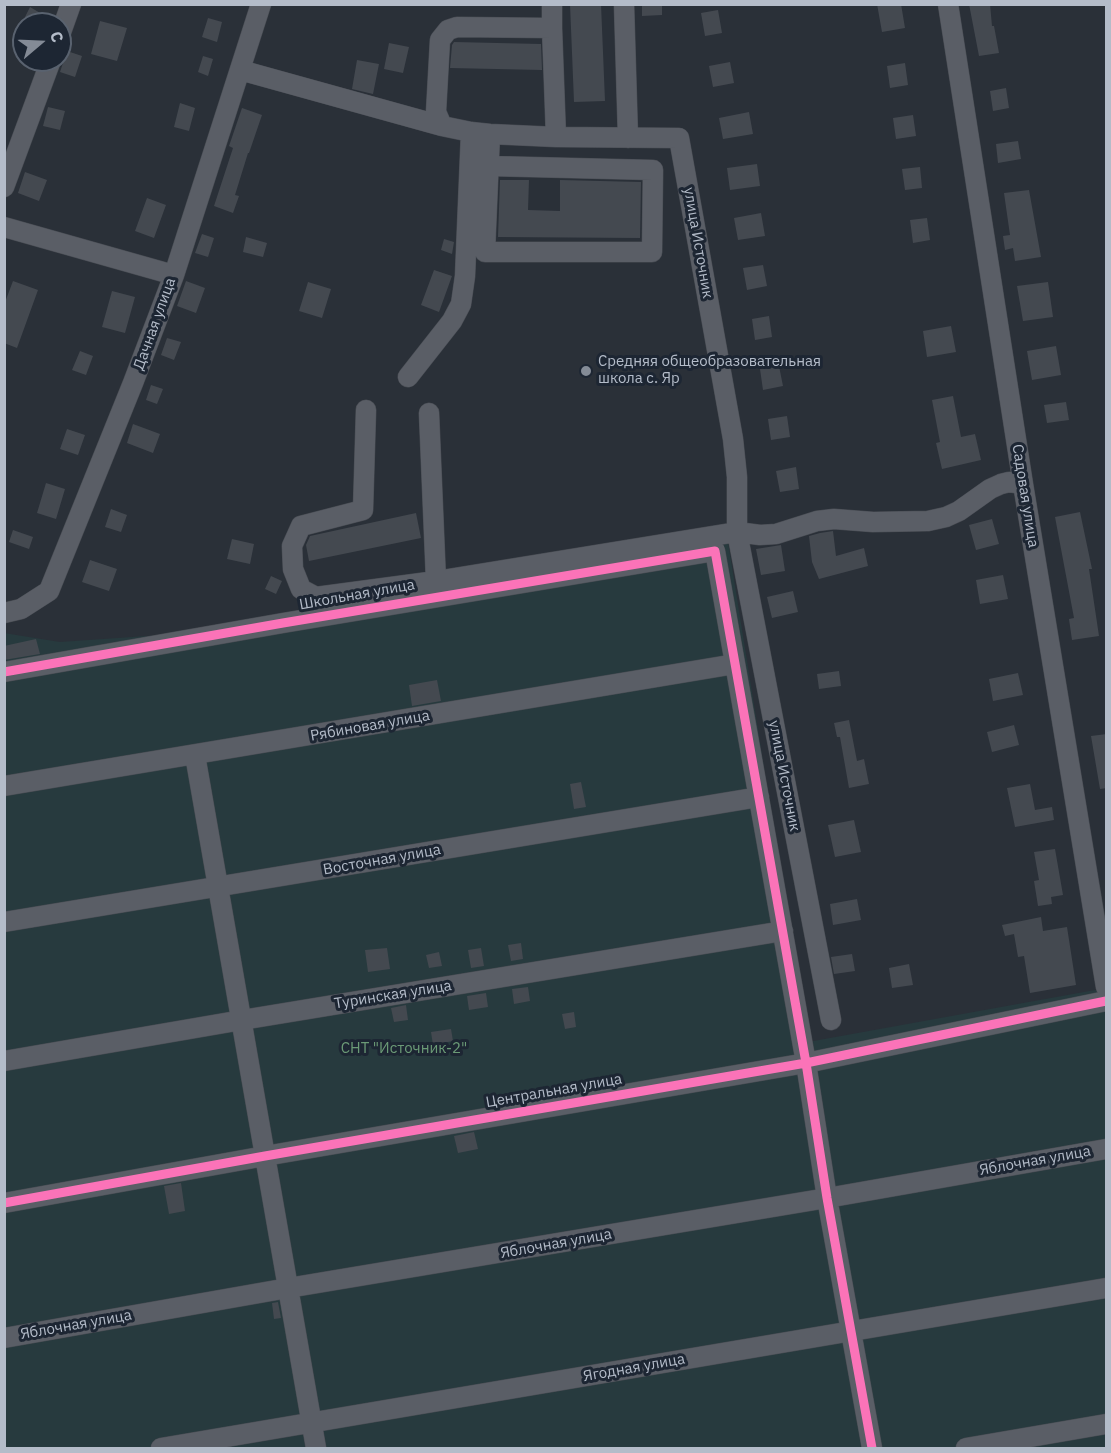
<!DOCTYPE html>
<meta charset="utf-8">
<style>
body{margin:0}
#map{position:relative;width:1111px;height:1453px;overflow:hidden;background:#2a3038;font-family:"IBM Plex Sans",sans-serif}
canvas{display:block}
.frame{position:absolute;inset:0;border:6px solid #b4bcc9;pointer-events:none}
.north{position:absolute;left:12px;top:12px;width:60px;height:60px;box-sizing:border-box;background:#1d2633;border:2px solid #59626f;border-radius:50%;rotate:71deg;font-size:16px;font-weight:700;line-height:24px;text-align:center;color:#b4bcc9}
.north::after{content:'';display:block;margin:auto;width:21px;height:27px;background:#848b96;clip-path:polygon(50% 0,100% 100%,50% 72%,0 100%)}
</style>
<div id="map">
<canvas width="1111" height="1453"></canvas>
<div class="frame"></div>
<div class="north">С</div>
</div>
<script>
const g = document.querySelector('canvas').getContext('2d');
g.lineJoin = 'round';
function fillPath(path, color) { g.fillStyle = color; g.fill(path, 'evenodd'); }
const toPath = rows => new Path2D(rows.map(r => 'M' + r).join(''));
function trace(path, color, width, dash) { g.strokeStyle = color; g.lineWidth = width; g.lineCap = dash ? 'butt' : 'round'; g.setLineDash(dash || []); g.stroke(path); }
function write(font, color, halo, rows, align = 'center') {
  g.font = font + ' "IBM Plex Sans",sans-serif'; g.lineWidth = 6; g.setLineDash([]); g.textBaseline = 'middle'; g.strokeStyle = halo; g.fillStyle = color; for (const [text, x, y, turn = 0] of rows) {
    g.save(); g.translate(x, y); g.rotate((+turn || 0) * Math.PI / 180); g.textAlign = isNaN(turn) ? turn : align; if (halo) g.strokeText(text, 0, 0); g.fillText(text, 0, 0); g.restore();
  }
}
const green = toPath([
 [728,542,808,1042,1106,988,1106,1448,5,1448,4,633,60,642,292,626]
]);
const building = toPath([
 [570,4,601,4,605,101,574,102],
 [642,4,662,4,662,15,642,16],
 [877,4,901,4,905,28,882,32],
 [969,4,990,4,992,26,994,26,999,53,979,56],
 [30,7,52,20,51,24,33,24,24,19],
 [718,10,722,33,705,36,701,13],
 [208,18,222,22,217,42,202,37],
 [100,21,127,28,117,61,91,54],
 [454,42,541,44,542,70,450,68,452,45],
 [389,43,409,47,403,73,384,69],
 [67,51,82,56,75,77,60,72],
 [203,56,213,59,208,76,198,72],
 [357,60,379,64,373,94,352,89],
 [730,62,734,83,713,87,709,66],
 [905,63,908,85,890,88,887,66],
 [1006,88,1009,108,993,111,990,91],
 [180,103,195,108,189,131,174,127],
 [48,107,65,111,60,130,43,126],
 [242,108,262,115,249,153,248,153,235,195,239,196,233,213,214,206,233,148,229,146],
 [749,112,753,134,723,139,719,118],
 [913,115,916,136,896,139,893,118],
 [1018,141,1021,159,998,163,996,144],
 [757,164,760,186,730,190,727,168],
 [920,167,922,188,905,190,902,169],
 [25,172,47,180,39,201,18,193],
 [500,180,529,180,528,210,560,211,560,180,641,182,640,238,498,237],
 [1029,190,1041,257,1015,261,1013,248,1005,250,1003,236,1010,235,1004,193],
 [147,198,166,205,154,238,135,231],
 [761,213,765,236,738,240,734,218],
 [927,218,930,240,913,243,910,220],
 [202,234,214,238,208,257,195,253],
 [246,237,267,243,263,257,243,252],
 [444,239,454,242,452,254,441,250],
 [763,265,767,286,747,290,743,268],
 [434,270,452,276,439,312,421,305],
 [13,281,38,290,17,348,4,343,4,305],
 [186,281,205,288,196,313,177,306],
 [308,282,331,289,322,318,299,311],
 [1048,282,1053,317,1023,321,1017,286],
 [112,291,135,297,125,333,102,327],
 [769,316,772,337,755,340,752,319],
 [951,326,956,352,927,357,923,331],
 [167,338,181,342,174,360,161,355],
 [1056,346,1061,375,1032,380,1027,351],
 [80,351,93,356,86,375,72,370],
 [779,366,783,386,763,390,760,369],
 [151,385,163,389,157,404,146,400],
 [953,396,961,437,975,434,981,460,942,469,936,443,940,442,932,400],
 [1066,402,1069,420,1047,423,1044,405],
 [787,416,790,437,771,440,768,419],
 [133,424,160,434,153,453,127,443],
 [67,429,85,435,78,455,60,449],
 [796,467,799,489,780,492,776,471],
 [46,483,65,489,56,519,37,513],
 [111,509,127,515,121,532,105,527],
 [1080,512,1092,569,1089,569,1099,636,1072,640,1069,619,1074,618,1055,517],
 [416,513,421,538,309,561,306,545,310,536],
 [992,519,999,544,976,550,969,525],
 [13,530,33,537,29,549,9,542],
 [833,531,836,556,864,548,868,566,819,579,812,562,809,536,820,533],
 [232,539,254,544,250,564,227,559],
 [781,545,785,571,761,575,756,549],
 [90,560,117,569,109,591,82,582],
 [1003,575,1008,599,980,604,976,580],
 [271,576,282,581,276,594,265,589],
 [793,591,798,612,772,618,767,597],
 [36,639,40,654,4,660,4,646],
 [839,671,841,686,819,689,817,674],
 [1018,673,1023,695,993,701,989,679],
 [437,680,441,701,412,706,409,685],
 [849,720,857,761,864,759,869,784,849,788,840,737,837,737,834,723],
 [1014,725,1019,745,992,752,987,732],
 [1107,734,1107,788,1100,789,1091,736],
 [581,782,586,807,574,809,570,784],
 [1030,784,1035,810,1052,807,1054,820,1015,827,1007,788],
 [854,820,861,852,835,857,828,825],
 [1055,849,1063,895,1051,897,1052,904,1038,906,1034,881,1039,880,1034,852],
 [857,899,861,920,833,925,830,904],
 [1041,917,1043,931,1067,927,1076,985,1030,993,1024,956,1018,957,1014,934,1005,936,1002,925],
 [521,943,523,959,511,961,508,945],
 [387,948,390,969,368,972,365,950],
 [481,948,484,966,471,968,468,950],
 [439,952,442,966,429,968,426,955],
 [852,954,855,971,834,974,831,957],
 [909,964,913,985,892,988,889,968],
 [528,987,530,1001,514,1004,512,989],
 [486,993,488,1007,469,1010,467,996],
 [406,1005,408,1020,394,1022,391,1008],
 [574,1012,576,1027,565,1029,562,1014],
 [451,1029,453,1041,433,1045,431,1032],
 [474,1132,478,1149,458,1153,454,1136],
 [181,1183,185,1211,169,1214,164,1186],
 [278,1302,281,1318,274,1319,272,1303]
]);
const minor = toPath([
 [552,4,552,28],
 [624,4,628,138],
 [948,4,1023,484,1106,987],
 [60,35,71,4],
 [240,70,442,126,471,132,490,134,556,137,679,138,733,439,737,477,737,532,831,1020],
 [442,126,436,112,440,40,448,30,457,27,552,28,556,137],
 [489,166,653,170,652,252,485,252,490,134],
 [4,187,51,60],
 [4,227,174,275],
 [408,377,452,321,461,304,465,276,471,132],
 [366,410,363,510,301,526,292,546,293,569,301,589,316,597,436,581,737,532,760,535,776,534,817,521,834,519,873,522,928,521,946,517,959,511,990,489,1001,484,1009,482,1023,484],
 [429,413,436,581],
 [4,613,21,609,49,591,133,383,174,275,261,4],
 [4,672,283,623,715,551,806,1063,827,1198,872,1448],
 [195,755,316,1448],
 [4,786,735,664],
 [4,922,759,797],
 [4,1061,242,1020,783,931],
 [4,1203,265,1156,806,1063,1106,1001],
 [4,1338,288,1288,827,1198,1106,1149],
 [161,1448,1106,1288],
 [966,1448,1106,1424]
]);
const cycleway = toPath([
 [4,672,283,623,715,551,806,1063,827,1198,872,1448],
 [4,1203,265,1156,806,1063,1106,1001]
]);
const markers = [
 [586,371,6,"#848b96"]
];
const streetNames = [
 ["улица Источник",698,243,80],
 ["Дачная улица",155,324,-70],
 ["Садовая улица",1025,496,81],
 ["Школьная улица",357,595,-10],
 ["Рябиновая улица",370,726,-10],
 ["улица Источник",784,776,79],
 ["Восточная улица",382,860,-10],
 ["Туринская улица",393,995,-9],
 ["Центральная улица",554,1091,-10],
 ["Яблочная улица",1035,1161,-10],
 ["Яблочная улица",556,1244,-10],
 ["Яблочная улица",76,1325,-10],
 ["Ягодная улица",634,1368,-10]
];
const poiNames = [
 ["Средняя общеобразовательная",598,362],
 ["школа с. Яр",598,379]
];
const parkNames = [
 ["СНТ \"Источник-2\"",404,1049]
];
fillPath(green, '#273a3e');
fillPath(building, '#444950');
trace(minor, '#484c53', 21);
trace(minor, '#5a5e66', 20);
trace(cycleway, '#fb73b8', 9);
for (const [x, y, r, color] of markers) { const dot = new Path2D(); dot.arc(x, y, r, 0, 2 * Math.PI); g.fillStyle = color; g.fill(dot); trace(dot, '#1d2633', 2); }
write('15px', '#b4bcc9', '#1d2633', streetNames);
write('15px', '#b4bcc9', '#1d2633', poiNames, 'left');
write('15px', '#6b9a76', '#1d2633', parkNames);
</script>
